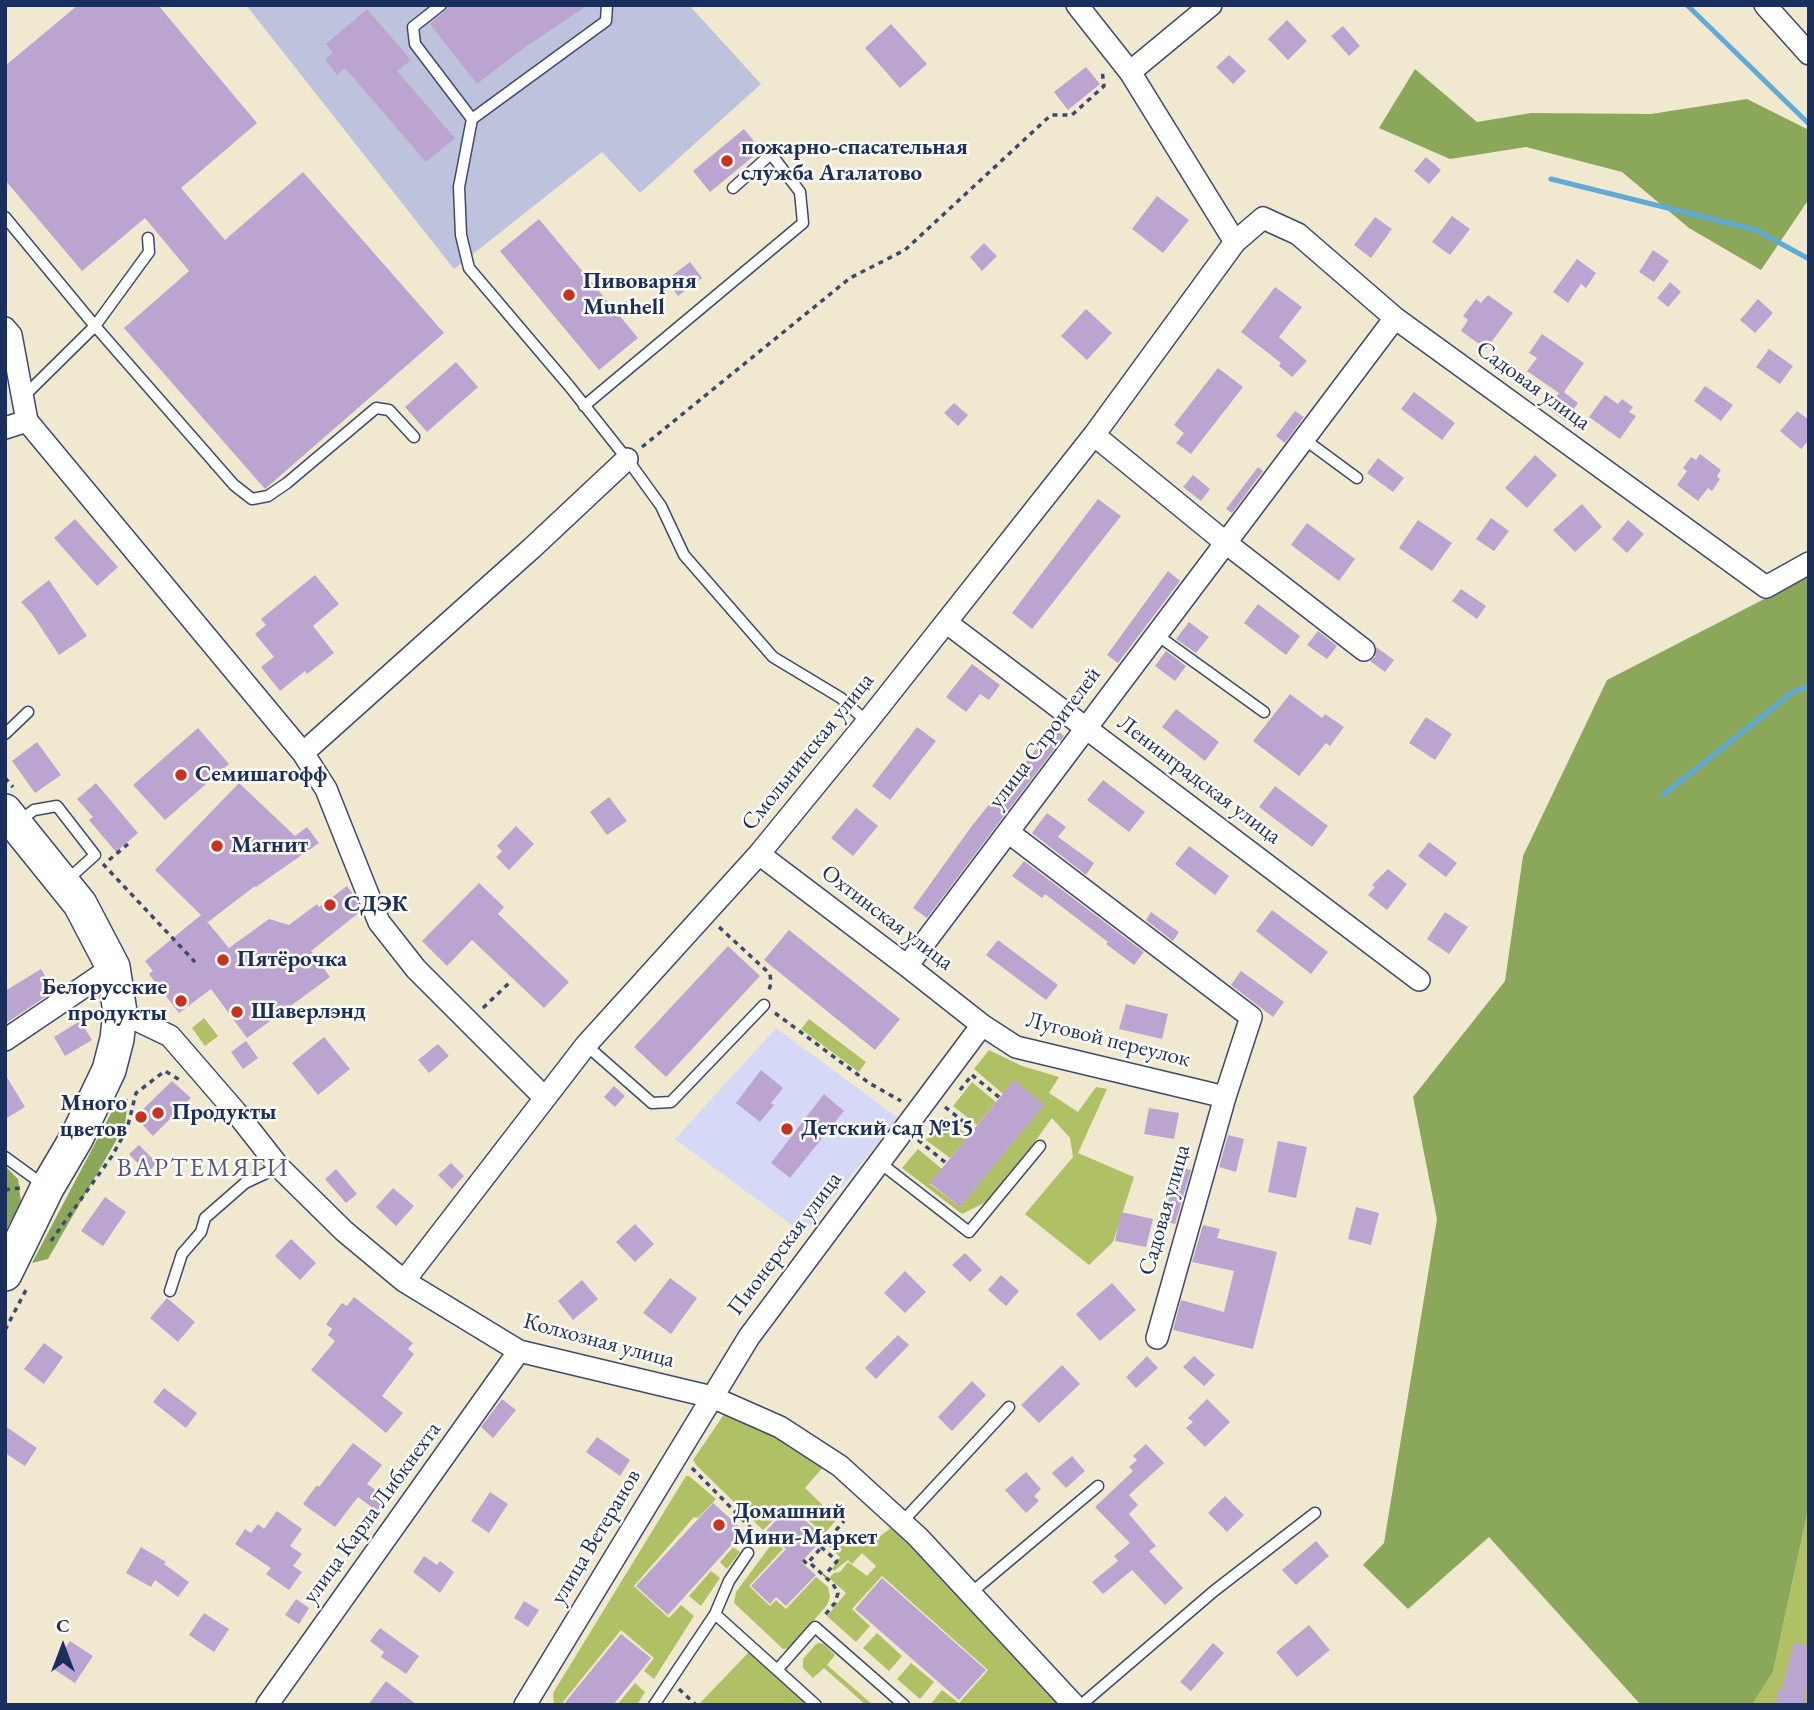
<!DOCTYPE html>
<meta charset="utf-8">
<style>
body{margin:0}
#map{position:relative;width:1814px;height:1710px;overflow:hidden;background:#f0e9d0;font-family:"EB Garamond",serif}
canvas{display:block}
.frame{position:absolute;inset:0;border:7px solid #1b2f5e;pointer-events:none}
.north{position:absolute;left:28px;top:1612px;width:70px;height:70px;-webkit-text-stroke:5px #fdfcf7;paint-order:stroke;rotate:0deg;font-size:19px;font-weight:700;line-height:28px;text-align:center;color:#1b2f5e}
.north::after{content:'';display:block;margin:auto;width:24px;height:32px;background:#1b2f5e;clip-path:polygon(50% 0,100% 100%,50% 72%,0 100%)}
</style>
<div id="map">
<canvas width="1814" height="1710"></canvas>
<div class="frame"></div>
<div class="north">С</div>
</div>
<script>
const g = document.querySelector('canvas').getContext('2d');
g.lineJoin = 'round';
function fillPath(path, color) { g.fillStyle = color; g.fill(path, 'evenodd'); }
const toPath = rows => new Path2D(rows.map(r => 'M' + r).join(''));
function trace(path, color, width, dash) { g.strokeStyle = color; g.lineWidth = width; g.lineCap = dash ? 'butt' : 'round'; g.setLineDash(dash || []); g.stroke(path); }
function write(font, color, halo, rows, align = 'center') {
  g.font = font + ' "EB Garamond",serif'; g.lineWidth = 5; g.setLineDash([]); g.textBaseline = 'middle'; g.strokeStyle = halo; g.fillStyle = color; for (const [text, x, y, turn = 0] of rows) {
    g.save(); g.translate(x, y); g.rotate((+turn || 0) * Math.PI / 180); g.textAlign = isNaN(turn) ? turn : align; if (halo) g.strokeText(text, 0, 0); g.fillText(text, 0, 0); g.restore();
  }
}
const built = toPath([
 [776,1028,898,1118,804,1234,675,1139]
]);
const industrial = toPath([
 [246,5,689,5,761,84,640,193,602,152,454,269]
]);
const green = toPath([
 [204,1018,218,1036,205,1046,192,1028],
 [809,1019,866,1062,859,1072,801,1029],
 [989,1050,1022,1066,1059,1077,1049,1093,1078,1112,1096,1087,1107,1089,1078,1153,1134,1177,1113,1242,1089,1265,1025,1214,1073,1157,1070,1138,1052,1118,1007,1180,986,1202,962,1214,902,1168,918,1149,942,1169,930,1184,960,1207,1043,1105,1014,1081,1003,1094,974,1069],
 [972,1082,996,1102,977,1125,953,1106],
 [945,1117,969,1136,950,1158,926,1140],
 [725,1413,775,1433,825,1465,805,1488,837,1519,824,1534,790,1504,763,1530,697,1466,693,1460],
 [686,1476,689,1476,716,1499,698,1518,694,1517,634,1586,669,1618,681,1605,694,1616,654,1679,644,1671,654,1658,621,1630,563,1702,566,1705,554,1705,553,1693],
 [1809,1505,1809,1705,1752,1705,1773,1672],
 [896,1524,1062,1705,930,1705,942,1690,959,1703,988,1670,882,1576,852,1609,870,1626,856,1642,827,1616,846,1593,829,1578,834,1573,840,1572,848,1562,867,1576,876,1566,862,1553,852,1564,848,1560,834,1571,832,1569,840,1557,827,1545,835,1534,879,1537],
 [774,1541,783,1549,749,1586,770,1606,776,1600,786,1609,816,1577,828,1587,830,1597,827,1605,790,1648,783,1649,734,1603,736,1592],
 [733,1547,740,1552,727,1569,720,1562],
 [711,1571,720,1578,701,1606,689,1596],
 [877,1633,902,1656,889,1671,863,1648],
 [820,1643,824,1644,835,1655,827,1665,873,1705,866,1705,824,1668,813,1678,803,1668,803,1659,816,1644],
 [749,1652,804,1701,801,1705,700,1703],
 [911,1663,934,1682,920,1699,897,1679],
 [635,1683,645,1692,637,1705,617,1705]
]);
const forest = toPath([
 [1415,69,1477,122,1531,113,1651,114,1747,99,1809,130,1809,199,1761,270,1689,228,1622,172,1526,147,1450,159,1379,128],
 [1809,569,1809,1505,1773,1672,1752,1705,1641,1705,1489,1537,1408,1609,1363,1565,1384,1543,1437,1219,1413,1097,1505,981,1523,856,1607,680,1774,594],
 [119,1098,128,1099,125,1125,48,1259,32,1263],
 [5,1166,18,1179,21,1202,5,1232]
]);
const stream = toPath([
 [1687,5,1809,124],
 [1551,179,1756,230,1809,259],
 [1663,795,1793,692,1809,686]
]);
const building = toPath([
 [78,5,158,5,257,123,181,188,225,240,303,172,444,333,265,489,124,328,189,271,145,218,82,271,5,180,5,66],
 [452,5,588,5,521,50,477,84,430,24],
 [367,9,411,60,397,71,455,138,426,162,345,68,337,75,325,60,333,53,326,44],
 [1287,20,1307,41,1288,60,1268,39],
 [891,24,927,64,900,88,865,48],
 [1343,26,1360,46,1349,56,1331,36],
 [1229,55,1246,71,1233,84,1216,67],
 [1086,67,1100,84,1068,110,1054,92],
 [744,129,761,150,710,192,693,171],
 [1426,157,1441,170,1429,184,1414,171],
 [1157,196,1189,220,1163,253,1132,229],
 [1452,216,1470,229,1450,255,1432,242],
 [1375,217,1392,229,1371,258,1354,245],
 [539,219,638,338,599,370,500,251],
 [984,243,997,256,982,271,970,257],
 [1653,250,1669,261,1654,282,1639,272],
 [1577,259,1596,273,1586,288,1581,284,1568,303,1553,292],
 [690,262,702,278,678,296,666,280],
 [1670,282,1681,292,1668,307,1657,298],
 [1275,287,1302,307,1279,337,1307,361,1292,377,1279,366,1281,363,1241,332],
 [1488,295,1513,313,1486,349,1461,331,1468,320,1463,316,1476,299,1481,303],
 [1758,299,1773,313,1755,333,1740,320],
 [1086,309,1112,333,1087,360,1061,336],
 [1542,334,1584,363,1564,392,1578,403,1565,421,1548,408,1559,393,1527,371,1537,358,1529,353],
 [1769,349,1793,366,1780,384,1756,367],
 [456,362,478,387,427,432,405,407],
 [1218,368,1243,387,1191,454,1176,443,1184,433,1174,425],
 [1705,386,1733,405,1721,421,1694,401],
 [1414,392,1455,423,1442,440,1401,409],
 [1605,395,1618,404,1622,399,1633,407,1629,412,1636,416,1620,439,1589,417],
 [954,403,968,415,958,426,944,413],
 [1295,411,1304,417,1285,443,1276,436],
 [1797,411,1809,420,1809,440,1801,449,1780,431],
 [1700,454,1721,470,1717,476,1720,479,1712,491,1708,488,1698,501,1677,485,1687,471,1683,468,1691,457,1696,460],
 [1535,455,1557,475,1527,508,1505,488],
 [1378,458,1404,478,1393,492,1367,473],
 [1258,467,1263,471,1232,513,1226,509],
 [1193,475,1210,489,1201,501,1183,487],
 [1098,499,1121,516,1032,629,1012,613],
 [1582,504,1602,527,1575,552,1553,530],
 [1491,518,1509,531,1494,551,1476,539],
 [75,519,118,567,97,586,54,538],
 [1418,520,1452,543,1432,571,1399,548],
 [1628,520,1644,534,1627,553,1612,539],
 [1307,523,1355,559,1339,581,1291,545],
 [1168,571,1180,581,1118,663,1107,655],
 [315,575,339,604,313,626,334,653,307,674,305,671,280,691,261,667,274,657,255,634,266,625,261,619],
 [49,580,87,636,59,655,32,614,21,602],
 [1461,589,1486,606,1477,619,1452,601],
 [1258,604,1300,636,1286,655,1244,623],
 [1189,622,1209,637,1196,653,1176,639],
 [1318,631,1337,646,1327,659,1307,645],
 [1376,647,1394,660,1385,672,1370,661,1375,657],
 [1166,651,1186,666,1175,681,1155,666],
 [972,664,1000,685,989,700,980,694,966,712,946,697],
 [1290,694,1322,718,1325,714,1344,727,1330,746,1326,743,1299,776,1253,741],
 [1176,709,1219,742,1205,761,1162,727],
 [1426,717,1452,734,1435,760,1409,743],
 [917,727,936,741,890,800,872,786],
 [1053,727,1064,736,927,918,913,908,971,827,999,792,1002,794],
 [198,728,229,764,165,820,133,785],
 [37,742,61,775,35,793,12,761],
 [1103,780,1145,812,1129,832,1087,800],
 [96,783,138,833,116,852,89,820,93,817,77,799],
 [239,783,295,836,307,827,319,843,256,887,255,886,208,922,205,919,229,948,269,919,289,925,317,904,319,907,347,886,355,897,361,911,311,951,330,977,247,1038,211,989,179,1013,149,974,153,971,145,961,201,915,155,870],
 [1275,786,1328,826,1312,847,1259,807],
 [609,797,627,821,607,835,590,812],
 [856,808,878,826,853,856,831,838],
 [1047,813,1066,827,1058,837,1094,863,1086,875,1032,833],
 [516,826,534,844,509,870,496,857,502,851,497,846],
 [1429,842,1457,863,1446,877,1418,856],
 [1189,846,1229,876,1215,895,1175,864],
 [1024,861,1144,952,1134,965,1106,944,1108,942,1045,894,1042,898,1012,876],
 [1388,869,1407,884,1387,910,1368,895,1375,887,1372,885],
 [479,883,504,907,498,914,569,982,544,1008,472,940,447,966,422,941],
 [1272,910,1328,952,1311,974,1256,931],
 [1151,912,1179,932,1173,941,1146,920],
 [1445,912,1468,927,1449,954,1427,939],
 [789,930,900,1019,875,1050,764,960],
 [998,940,1058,985,1046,1000,986,955],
 [728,946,760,976,666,1077,634,1047],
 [41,969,54,991,5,1024,5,991],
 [1241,971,1284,1002,1273,1017,1231,985],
 [1126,1004,1168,1014,1162,1039,1119,1029],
 [80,1021,92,1040,65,1056,54,1037],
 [324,1037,350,1069,318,1095,292,1063],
 [246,1041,258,1058,243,1069,231,1052],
 [438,1044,449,1056,429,1073,418,1060],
 [761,1070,783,1088,771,1103,774,1105,760,1122,736,1103],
 [5,1074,25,1107,5,1119],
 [1014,1080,1044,1105,960,1207,930,1183],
 [172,1081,191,1098,153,1136,135,1117],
 [614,1086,625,1096,615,1107,604,1097],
 [824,1094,844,1111,790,1178,771,1163],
 [1149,1108,1179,1113,1174,1139,1144,1134],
 [1228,1135,1244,1139,1236,1172,1219,1167],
 [1278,1141,1307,1147,1296,1198,1268,1192],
 [139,1145,157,1163,147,1173,129,1154],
 [451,1163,464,1176,452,1189,438,1175],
 [1177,1166,1191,1170,1175,1224,1163,1221],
 [336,1169,357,1194,346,1203,325,1179],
 [393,1188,414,1206,396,1226,376,1207],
 [105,1197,126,1212,103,1246,81,1231],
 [1356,1207,1379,1213,1371,1245,1348,1239],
 [1121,1212,1153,1219,1146,1247,1115,1241],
 [635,1224,654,1244,635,1262,616,1242],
 [1203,1225,1220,1229,1217,1238,1277,1252,1253,1349,1173,1330,1181,1300,1224,1312,1234,1271,1192,1262],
 [291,1239,316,1263,300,1280,275,1256],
 [965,1253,982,1270,970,1282,952,1265],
 [905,1271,926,1292,905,1313,884,1293],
 [1001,1275,1019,1291,1006,1306,988,1290],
 [670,1278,697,1298,671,1334,643,1313],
 [582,1280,598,1299,573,1320,558,1301],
 [1112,1283,1136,1310,1100,1341,1076,1314],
 [354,1297,413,1343,408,1349,414,1354,382,1396,403,1413,386,1433,311,1370,335,1341,328,1335,332,1329,326,1324,342,1303,347,1306],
 [167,1298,195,1322,178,1342,150,1318],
 [898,1335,909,1345,876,1379,865,1368],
 [44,1343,63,1357,44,1384,24,1369],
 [1147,1356,1158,1368,1136,1388,1126,1377],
 [1194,1356,1215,1375,1204,1386,1183,1367],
 [1062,1365,1080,1384,1039,1423,1021,1405],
 [972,1381,986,1395,952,1431,938,1417],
 [164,1388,197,1413,186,1428,153,1402],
 [502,1399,516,1410,493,1438,481,1427],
 [1207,1399,1230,1422,1205,1447,1186,1428,1193,1422,1188,1418],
 [5,1426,37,1448,25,1466,5,1453],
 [597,1437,630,1460,620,1476,586,1452],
 [353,1443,382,1465,367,1484,387,1498,377,1511,358,1497,335,1527,303,1504,317,1485,319,1487],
 [1146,1444,1164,1463,1129,1495,1138,1505,1129,1514,1156,1546,1149,1551,1183,1588,1165,1605,1132,1570,1103,1594,1092,1582,1118,1561,1114,1556,1130,1543,1095,1507,1133,1471,1129,1467,1137,1460,1133,1456],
 [1072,1456,1085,1471,1066,1488,1052,1473],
 [1026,1472,1041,1489,1034,1496,1039,1501,1026,1513,1005,1490],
 [490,1492,508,1504,489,1533,471,1521],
 [1225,1496,1244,1515,1227,1532,1208,1513],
 [713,1503,744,1531,668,1615,636,1586],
 [790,1506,824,1538,801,1562,816,1575,786,1606,776,1597,770,1604,751,1586,786,1549,766,1531],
 [277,1511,302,1529,290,1546,302,1554,293,1566,302,1572,289,1590,266,1574,271,1568,235,1544,245,1529,251,1533,258,1524,264,1529],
 [1316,1541,1329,1556,1296,1585,1282,1570],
 [141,1547,166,1562,164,1564,189,1582,178,1597,155,1580,151,1587,126,1573],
 [424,1556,437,1565,440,1561,454,1572,440,1593,413,1572],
 [882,1578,986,1670,959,1700,855,1609],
 [296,1599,309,1608,299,1624,285,1615],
 [524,1601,539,1610,528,1627,514,1618],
 [204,1613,229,1629,214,1652,189,1635],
 [1309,1625,1330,1650,1297,1677,1276,1652],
 [380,1628,419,1656,406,1674,381,1657,384,1652,370,1641],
 [621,1634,651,1658,613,1705,563,1705],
 [70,1641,93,1656,75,1683,52,1668],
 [1794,1642,1809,1646,1809,1672,1804,1705,1776,1705,1778,1689,1782,1690],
 [1213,1643,1224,1653,1191,1691,1180,1682],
 [386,1681,417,1705,368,1705]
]);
const path = toPath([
 [642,447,850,278,905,250,1051,115,1072,115,1104,86,1102,70],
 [5,778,13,787],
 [109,860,128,844],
 [103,864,195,962],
 [719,927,770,974,771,983,768,994],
 [483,1008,510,982],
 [775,1013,869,1083,901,1101],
 [972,1075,1000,1098],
 [960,1090,972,1075],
 [945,1107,974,1130],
 [918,1140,946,1163],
 [5,1190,20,1188],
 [51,1241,112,1156,127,1129,136,1093,165,1071,183,1082],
 [5,1330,27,1288],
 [692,1468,752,1529,750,1541],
 [821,1547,837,1561,824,1576],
 [803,1560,807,1564,844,1521],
 [811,1564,833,1584,838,1593,835,1603,824,1616],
 [679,1689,696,1705]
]);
const service = toPath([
 [441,5,413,27,415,44,472,119],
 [607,5,606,21,472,119,459,187,461,235,469,268,570,387,627,459,661,506,684,555,773,657,841,698,867,722],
 [5,217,95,326,234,485,252,499,268,496,287,483,376,408,389,410,414,437],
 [22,398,95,326,149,252,148,238],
 [584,406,803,223,800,192,771,154,733,188],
 [1304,439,1357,478],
 [1157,635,1264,712],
 [5,734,28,712],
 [18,822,34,810,57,806,95,855,66,881],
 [586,1045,652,1103,671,1102,764,1005],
 [5,1157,45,1186],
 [879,1162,969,1232,1040,1146],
 [170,1291,182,1254,201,1232,205,1218,245,1183,279,1167],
 [903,1521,1009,1407],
 [972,1592,1098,1486],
 [715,1614,816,1705],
 [777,1670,815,1627,904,1705],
 [654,1705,715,1614,729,1581,748,1553],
 [1081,1705,1214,1591,1315,1513]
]);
const minor = toPath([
 [1077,5,1130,72,1235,242],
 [1765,5,1809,54],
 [1130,72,1211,5],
 [5,328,11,335,27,421],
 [5,428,27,421,303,753,326,789,379,922,416,969,545,1098],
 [1094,435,1226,543,1364,650],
 [947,623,1419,980],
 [303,753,532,548,627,459],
 [1008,832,1251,1017,1225,1097,1157,1338],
 [759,854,907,966,982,1025,1016,1047,1225,1097],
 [907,966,1395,318],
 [120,1012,170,1036,235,1111,279,1167,344,1231,404,1281,519,1351,712,1397,780,1427,840,1466,918,1537,1074,1705],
 [5,1040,113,967],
 [404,1281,586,1045,759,854,867,722,1094,435,1235,242,1263,218,1298,234,1395,318,1766,587,1809,563],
 [267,1705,519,1351],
 [525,1705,749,1337,982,1025]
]);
const primary = toPath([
 [5,811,80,904,113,967,120,1012,117,1039,109,1070,77,1137,47,1188,5,1274]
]);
const markers = [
 [727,161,7,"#c8321e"],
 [569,295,7,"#c8321e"],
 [181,775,7,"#c8321e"],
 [217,846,7,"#c8321e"],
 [330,905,7,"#c8321e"],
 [223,960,7,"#c8321e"],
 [181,1001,7,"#c8321e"],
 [237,1012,7,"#c8321e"],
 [158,1113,7,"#c8321e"],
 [141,1117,7,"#c8321e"],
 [787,1129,7,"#c8321e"],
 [719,1525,7,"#c8321e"]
];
const poiNames = [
 ["пожарно-спасательная",741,148],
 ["служба Агалатово",741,174],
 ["Пивоварня",583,282],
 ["Munhell",583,308],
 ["Семишагофф",195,775],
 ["Магнит",231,846],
 ["СДЭК",344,905],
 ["Пятёрочка",237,960],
 ["Белорусские",167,988,"right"],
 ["продукты",167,1014,"right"],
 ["Шаверлэнд",251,1012],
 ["Много",127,1104,"right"],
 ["цветов",127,1130,"right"],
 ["Продукты",172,1113],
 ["Детский сад №15",801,1129],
 ["Домашний",733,1512],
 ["Мини-Маркет",733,1538]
];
const streetNames = [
 ["Садовая улица",1533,386,36],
 ["улица Строителей",1045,738,-53],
 ["Смольнинская улица",808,752,-51],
 ["Ленинградская улица",1199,780,37],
 ["Охтинская улица",887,918,37],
 ["Луговой переулок",1108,1040,14],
 ["Садовая улица",1165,1210,-74],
 ["Пионерская улица",785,1244,-53],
 ["Колхозная улица",599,1341,15],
 ["улица Карла Либкнехта",372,1513,-54],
 ["улица Ветеранов",596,1537,-59]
];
const quarterNames = [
 ["ВАРТЕМЯГИ",203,1169]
];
fillPath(built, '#d6d8f8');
fillPath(industrial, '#bec3dd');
fillPath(green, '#afc164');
fillPath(forest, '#8ba75a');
trace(stream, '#60aad8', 5);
fillPath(building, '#bba5d0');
trace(service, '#3b4b6f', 13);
trace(minor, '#3b4b6f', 24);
trace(primary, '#3b4b6f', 36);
trace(path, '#3b4b6f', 3.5, [5, 5]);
trace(service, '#fff', 10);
trace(minor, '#fff', 21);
trace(primary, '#fff', 33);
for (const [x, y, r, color] of markers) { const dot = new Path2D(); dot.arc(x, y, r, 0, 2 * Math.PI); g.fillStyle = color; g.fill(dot); trace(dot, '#fdfcf7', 2.5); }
write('bold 23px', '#1b2f5e', '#fdfcf7', poiNames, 'left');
write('23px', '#1b2f5e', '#fdfcf7', streetNames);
g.letterSpacing = '2px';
write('26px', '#535886', '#fdfcf7', quarterNames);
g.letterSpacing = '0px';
</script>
